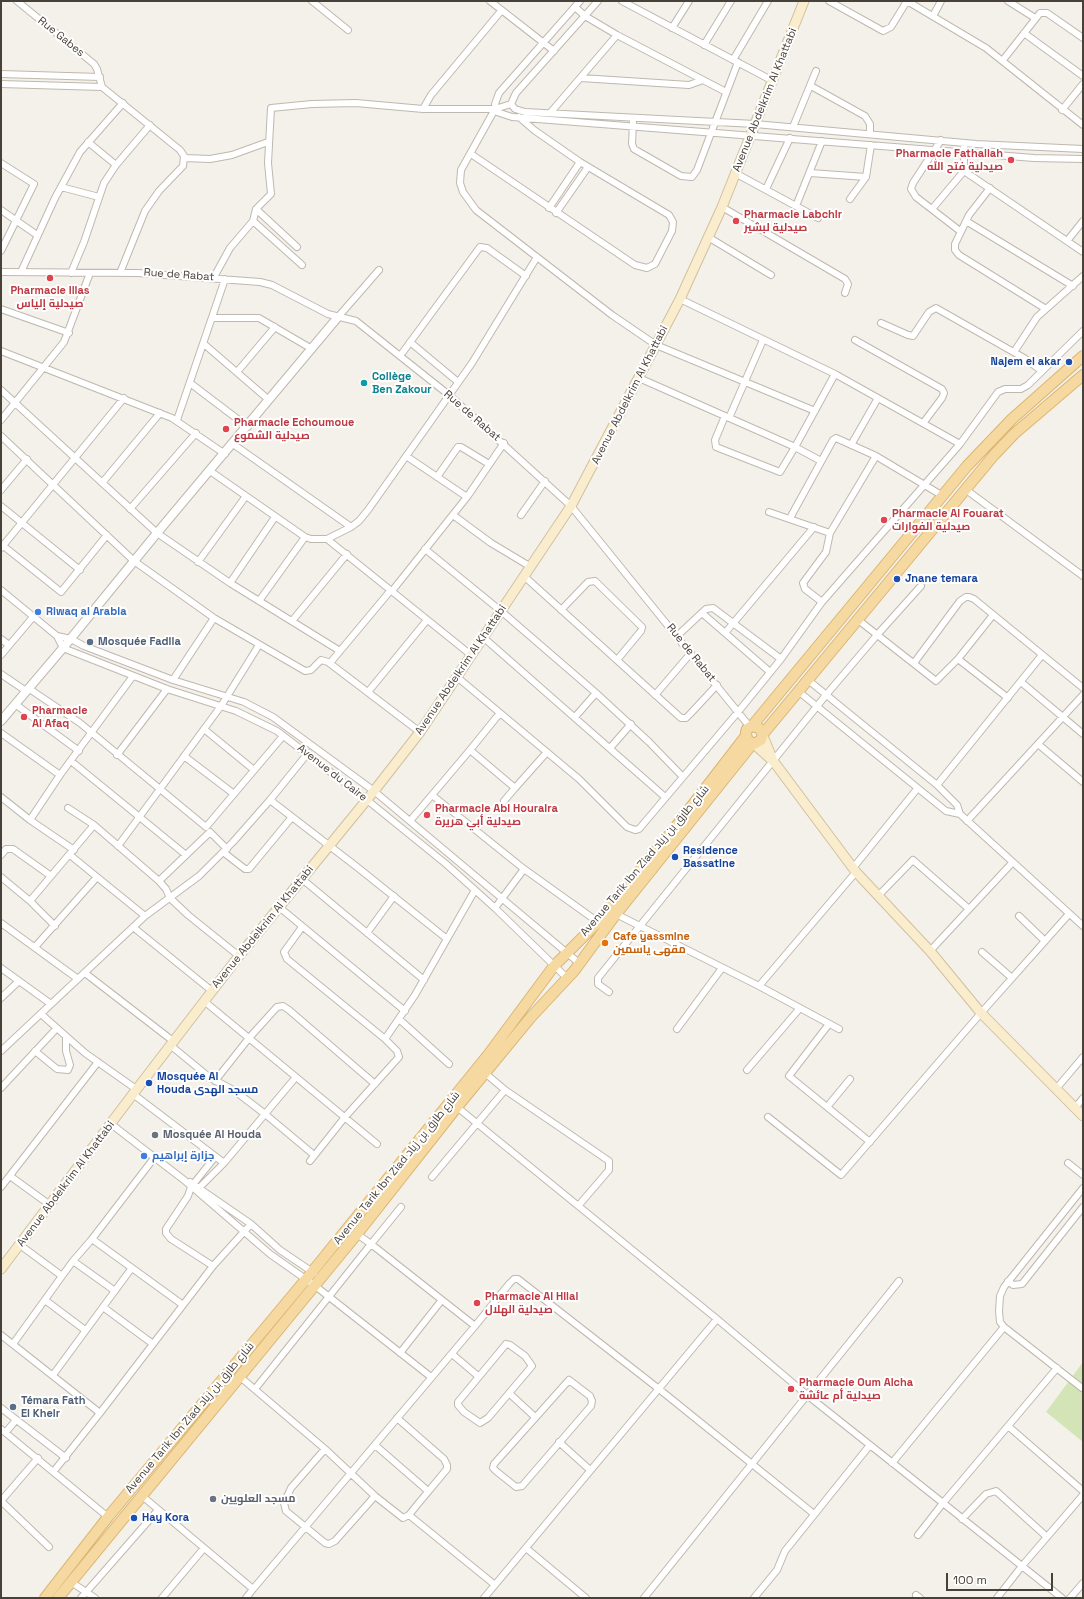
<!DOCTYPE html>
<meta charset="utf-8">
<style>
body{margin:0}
#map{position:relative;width:1084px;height:1599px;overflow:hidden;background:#f4f1eb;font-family:"Space Grotesk",sans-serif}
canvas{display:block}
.frame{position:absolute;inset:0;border:2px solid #484139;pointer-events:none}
.scale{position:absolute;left:946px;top:1573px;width:107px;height:18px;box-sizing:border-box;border:2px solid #484139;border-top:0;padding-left:5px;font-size:12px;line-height:14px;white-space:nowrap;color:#484139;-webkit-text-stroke:3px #fff;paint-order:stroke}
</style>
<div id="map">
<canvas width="1084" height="1599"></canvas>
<div class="frame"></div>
<div class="scale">100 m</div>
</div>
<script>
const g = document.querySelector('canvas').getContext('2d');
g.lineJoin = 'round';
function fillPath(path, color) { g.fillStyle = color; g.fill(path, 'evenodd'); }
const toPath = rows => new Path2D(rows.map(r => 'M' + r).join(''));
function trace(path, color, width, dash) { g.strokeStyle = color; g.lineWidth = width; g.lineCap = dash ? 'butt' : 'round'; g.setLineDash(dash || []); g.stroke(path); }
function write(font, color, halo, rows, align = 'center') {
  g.font = font + ' "Space Grotesk",Cairo,sans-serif'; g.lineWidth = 4; g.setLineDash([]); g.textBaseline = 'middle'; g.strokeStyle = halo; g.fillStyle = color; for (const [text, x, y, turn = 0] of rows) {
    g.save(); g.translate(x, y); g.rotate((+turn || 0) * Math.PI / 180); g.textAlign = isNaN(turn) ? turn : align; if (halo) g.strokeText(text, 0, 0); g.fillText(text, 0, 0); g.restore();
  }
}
const green = toPath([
 [1083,1362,1083,1442,1046,1412]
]);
const minor = toPath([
 [17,1,94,64,97,69,102,87,180,150,184,156,183,166,159,191,145,211,120,273],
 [312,1,348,30],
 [490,1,554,51],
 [580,1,499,93,495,104,497,112,512,117,1034,158,1083,159],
 [622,1,773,81],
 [829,1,883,31,891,27,907,1],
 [907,1,986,48,1083,125],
 [1008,1,1035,18],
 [575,7,585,16,617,35,726,92],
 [933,16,941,1],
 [672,28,689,1],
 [1024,33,1083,76],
 [704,45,731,1],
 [733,60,768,1],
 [1003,60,1040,13,1047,13,1083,38],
 [1,74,100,77],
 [581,78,689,85,703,80],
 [1,84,102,87],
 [811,86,865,116,870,124,870,134],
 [511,104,515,109,525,112,755,124,976,144,1083,149],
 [511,104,495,109,461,170,460,183,463,192,476,210,612,315,656,345,815,411],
 [511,104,516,93,598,1],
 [423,109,431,95,501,11],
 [1062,110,1083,84],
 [551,112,617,35],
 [633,122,632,144,634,149,681,176,692,177,697,170,738,62],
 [793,127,816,71],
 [941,140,913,183,911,189,916,197,960,231],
 [88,142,116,165],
 [964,143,964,171,1083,252],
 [471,154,635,265,647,268,655,264,672,231,673,222,669,215,580,162,534,130,519,117],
 [185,158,210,159,232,155,268,142],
 [1,163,34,184,1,251],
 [735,173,818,218],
 [810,173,866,177],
 [61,187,99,197],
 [990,188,969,215,955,244,955,250,959,255,1046,309],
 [766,189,790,138],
 [850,199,866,177,871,145],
 [796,206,822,141],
 [722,207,845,279,848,284,845,293],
 [549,208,580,162],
 [256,209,297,247],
 [932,209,964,171],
 [1,210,37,235],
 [556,213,588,167],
 [253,221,302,265],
 [966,221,1073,286],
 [708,237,771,275],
 [1067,241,1083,221],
 [1,272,138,273,260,282,272,285,328,314,356,321,449,395,571,506,750,727],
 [21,272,55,198,80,152,123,103],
 [71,273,84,242,104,183,116,165,150,125],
 [214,277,230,248,253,221,256,209,271,194,268,163,271,108,312,104,356,103,423,109,495,109],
 [680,299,835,374,960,444],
 [1,309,69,333],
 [338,317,379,270],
 [213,318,259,318,312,349],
 [881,323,908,335,913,336,929,312,936,308,1024,358,1042,371],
 [855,340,942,389,944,393,942,398,924,422],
 [410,342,458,382],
 [204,344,269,400],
 [1,351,172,418,225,454],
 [1014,352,1037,317,1083,276],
 [400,356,480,247,487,248,526,276],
 [237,372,275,327],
 [639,378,795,447,821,461],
 [190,383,248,427],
 [1,390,157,533,230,583,340,651],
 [725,416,715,440,716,447,780,472,795,447,835,374],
 [729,418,763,340],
 [1,420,64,342,90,273],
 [177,420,225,279],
 [1,436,134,561,214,618,305,671,311,670,321,660,328,662,420,732],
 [233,444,351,527],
 [851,445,878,398],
 [406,456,467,497],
 [210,471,305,537,311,539,327,539,351,527,359,521,368,510,472,363,537,257],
 [437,477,458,447,461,447,489,464],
 [102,483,160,413],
 [965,489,1083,576],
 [1,490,27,459],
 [1,506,80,570],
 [130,509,196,433],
 [769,512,830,533,876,456],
 [453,515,491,543,531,567],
 [521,515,545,481],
 [790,518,833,440,836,438,876,456,943,496],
 [327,539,471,655],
 [1,544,61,592,107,535],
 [1,548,124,398],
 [425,549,501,611,596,693,649,742,683,777],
 [198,562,246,496],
 [525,577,681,718,686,718,691,713,717,685],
 [230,583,275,517],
 [1,590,57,636,63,648,167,689,236,711,277,731,367,800,446,864,495,908,568,979],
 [392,591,467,497,504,443],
 [259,601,305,537],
 [822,602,805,589,803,583,826,552,830,533],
 [561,610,588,582,595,581,642,627,641,631,617,660],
 [702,613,770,672],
 [857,619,936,681,958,659,993,615],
 [292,621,347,554],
 [725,633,814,527],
 [57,636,71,639,84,646,173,680,244,702,273,717,374,791,579,963],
 [677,636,706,609,713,608,781,659],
 [484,638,665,797],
 [1,639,9,645],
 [1,655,33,617],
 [958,659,1008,698],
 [330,663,391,590],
 [914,663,960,601,966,597,969,597,974,599,1083,688],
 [1,674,26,691],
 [457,677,579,779,627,827,635,830,639,829,738,712,781,659,822,602,960,444,998,392,1005,389,1021,389,1028,385,1083,331],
 [173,680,214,618],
 [808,680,937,785,957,805,960,814,1083,926],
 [1021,682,1083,734],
 [28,688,80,723,206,827,283,736],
 [798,691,946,811,960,814],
 [368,692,427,620],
 [655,695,691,653],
 [15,704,79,751],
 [500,713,470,750,515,788,547,752],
 [575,717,596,693],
 [204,729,254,770],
 [1,733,60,775,133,676],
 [1038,744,1083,782],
 [610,748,631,724],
 [117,755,167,689],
 [184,756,234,794],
 [71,761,186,855],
 [60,775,30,820,74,850],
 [937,785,1042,655],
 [432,795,524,869,598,922],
 [1,797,30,820],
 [270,800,308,753],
 [504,801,515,788],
 [68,808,94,825],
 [410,821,470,750],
 [967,821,1083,695],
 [118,846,221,706,259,645],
 [223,852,245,869,249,869,292,817],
 [1,855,6,849,13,849,51,876],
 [70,855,97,877],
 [853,868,917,789],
 [1,877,30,901,55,926],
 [302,879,424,980],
 [159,881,210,832,227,849],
 [878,896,913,860,969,909],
 [30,901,94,825,159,881,166,889,170,898,188,915,239,956],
 [279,907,405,1011],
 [495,908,524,869],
 [616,914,759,986,856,872],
 [1019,916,1045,941],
 [1,923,78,979],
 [133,927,212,991],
 [302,927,284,952,287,959,385,1039,415,995,475,890],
 [367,933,394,896],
 [35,947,97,877,145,916],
 [930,951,1012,863],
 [982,952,1012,978],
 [1,968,51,1004],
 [85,973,173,1041],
 [759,986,839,1029],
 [609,992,598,984,598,978,826,695,877,635,921,586],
 [1,998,19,981],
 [204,1001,377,1144],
 [41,1014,85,1053,136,1089],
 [399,1019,449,1064],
 [829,1024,789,1076,870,1142],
 [677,1029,722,968],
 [170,1045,209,1077,235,1091,265,1114,314,1155],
 [1,1051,145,916,199,876,233,842,270,800,357,867,447,939],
 [35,1051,57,1069,68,1070,70,1065,66,1051,66,1038],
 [747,1070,800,1008],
 [485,1073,505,1090,609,1161,609,1170,579,1205],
 [215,1081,249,1038,277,1007,283,1006,289,1010,375,1084],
 [1,1088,56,1029],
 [1056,1089,1083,1057],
 [133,1094,224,1163],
 [457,1107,717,1319,807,1395,943,1503,918,1535],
 [827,1107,850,1079],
 [1075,1108,1083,1098],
 [768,1117,841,1175,981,1013,1069,914],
 [111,1124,184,1180,270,1254,314,1285,431,1377],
 [310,1161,345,1117,399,1057,397,1051,385,1039],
 [1068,1163,1083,1175],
 [10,1176,50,1205],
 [432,1177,505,1090],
 [190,1182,251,1224,280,1250,314,1273],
 [1,1187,98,1062],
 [198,1189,224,1163,296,1077],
 [357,1234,371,1244,401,1207],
 [92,1239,154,1158],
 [213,1266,251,1224],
 [62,1276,73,1261],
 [1008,1281,1013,1285,1022,1284,1083,1207],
 [115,1291,73,1261,92,1239,183,1305],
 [45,1300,85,1330],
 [103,1307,131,1269],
 [475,1326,509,1284,514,1279,518,1279,659,1389,814,1514],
 [1,1335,100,1413,213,1266,171,1239,166,1233,166,1229,188,1196,191,1187,215,1157],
 [13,1344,62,1276,20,1245],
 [506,1344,510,1345,525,1356,532,1366,488,1418,480,1423,464,1412,458,1405,458,1402,506,1344],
 [400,1353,441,1301],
 [452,1354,478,1376],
 [1057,1368,943,1503,1062,1598],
 [53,1375,103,1307,153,1344],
 [239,1376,325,1449,375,1496,403,1518,409,1515,417,1505,447,1469,447,1465,444,1459,397,1418],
 [569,1380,590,1396,592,1401,591,1406,522,1486,516,1487,496,1471,493,1468,494,1464,569,1380],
 [1082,1388,1004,1327,1000,1322,999,1311,1000,1296,1004,1287,1083,1188],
 [510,1394,535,1417],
 [1,1408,66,1458],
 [1008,1426,1083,1491],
 [1,1429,108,1517],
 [6,1432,16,1420],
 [559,1442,590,1470],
 [375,1445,428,1491],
 [325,1449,291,1488,284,1503,286,1511,325,1543,329,1544,335,1541,375,1496],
 [892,1463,1004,1327],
 [54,1471,100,1413],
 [141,1495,253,1589,246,1598],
 [1,1501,49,1547],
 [1,1501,38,1458],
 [409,1515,495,1585],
 [962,1519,986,1494,996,1491,1047,1537],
 [526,1548,586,1598],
 [71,1582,95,1598],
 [253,1589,475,1326,371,1244,255,1389],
 [916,1595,920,1598],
 [81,1598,158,1510],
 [162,1598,204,1548],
 [484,1598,717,1319],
 [644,1598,899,1281],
 [754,1598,777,1570,785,1551,870,1445],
 [997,1598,1022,1566,1083,1495],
 [1070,1598,1083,1583]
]);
const tertiary = toPath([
 [1,721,63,648,157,533,338,317]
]);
const secondary = toPath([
 [763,736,772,758],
 [754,744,774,762,856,872,930,951,981,1013,1083,1116],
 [1,1269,133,1094,239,956,374,791,420,732,571,506,680,299,722,207,804,1]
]);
const primary = toPath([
 [752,726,759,728,763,734,761,740,754,744,747,740,746,732,747,729,752,726,967,466,1012,419,1083,356],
 [763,734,994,455,1014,434,1083,375],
 [45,1598,108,1517,312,1272,488,1055,554,966,598,922,674,829,745,737],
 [58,1598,357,1234,457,1107,531,1017,574,971,616,914,753,743]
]);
const markers = [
 [1011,160,4,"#e0444e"],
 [736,221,4,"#e0444e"],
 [50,278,4,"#e0444e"],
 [1069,362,4,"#1a4fb4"],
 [364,383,4,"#0f9aa8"],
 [226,429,4,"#e0444e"],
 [884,520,4,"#e0444e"],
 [897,579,4,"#1a4fb4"],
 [38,612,4,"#3f7fe0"],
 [90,642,4,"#5c6f8a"],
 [24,717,4,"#e0444e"],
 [427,815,4,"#e0444e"],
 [675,857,4,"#1a4fb4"],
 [605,943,4,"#e8710a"],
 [149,1083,4,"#1a4fb4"],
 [155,1135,4,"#6b7280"],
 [144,1156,4,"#3f7fe0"],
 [477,1303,4,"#e0444e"],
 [791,1389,4,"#e0444e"],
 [13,1407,4,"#5c6f8a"],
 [213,1499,4,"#6b7280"],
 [134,1518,4,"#1a4fb4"]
];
const streetNames = [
 ["Rue Gabes",61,37,39],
 ["Avenue Abdelkrim Al Khattabi",765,100,-68],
 ["Rue de Rabat",179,275,4],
 ["Avenue Abdelkrim Al Khattabi",630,395,-63],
 ["Rue de Rabat",472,416,41],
 ["Rue de Rabat",691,653,51],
 ["Avenue Abdelkrim Al Khattabi",461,670,-56],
 ["Avenue du Caire",332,773,38],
 ["Avenue Tarik Ibn Ziad شارع طارق بن زياد",645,861,-50],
 ["Avenue Abdelkrim Al Khattabi",263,927,-51],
 ["Avenue Tarik Ibn Ziad شارع طارق بن زياد",397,1168,-51],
 ["Avenue Abdelkrim Al Khattabi",66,1184,-53],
 ["Avenue Tarik Ibn Ziad شارع طارق بن زياد",190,1418,-50]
];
const healthNames = [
 ["Pharmacie Fathallah",1003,154,"right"],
 ["صيدلية فتح الله",1003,167,"right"],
 ["Pharmacie Labchir",744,215],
 ["صيدلية لبشير",744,228],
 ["Pharmacie Ilias",50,291,"center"],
 ["صيدلية إلياس",50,304,"center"],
 ["Pharmacie Echoumoue",234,423],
 ["صيدلية الشموع",234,436],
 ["Pharmacie Al Fouarat",892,514],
 ["صيدلية الفوارات",892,527],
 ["Pharmacie",32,711],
 ["Al Afaq",32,724],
 ["Pharmacie Abi Houraira",435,809],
 ["صيدلية أبي هريرة",435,822],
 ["Pharmacie Al Hilal",485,1297],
 ["صيدلية الهلال",485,1310],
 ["Pharmacie Oum Aicha",799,1383],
 ["صيدلية أم عائشة",799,1396]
];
const transitNames = [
 ["Najem el akar",1061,362,"right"],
 ["Jnane temara",905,579],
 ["Residence",683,851],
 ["Bassatine",683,864],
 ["Mosquée Al",157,1077],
 ["Houda مسجد الهدى",157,1090],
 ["Hay Kora",142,1518]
];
const cultureNames = [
 ["Collège",372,377],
 ["Ben Zakour",372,390]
];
const shopNames = [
 ["Riwaq al Arabia",46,612],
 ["جزارة إبراهيم",152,1156]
];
const serviceNames = [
 ["Mosquée Fadila",98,642],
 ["Témara Fath",21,1401],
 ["El Kheir",21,1414]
];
const foodNames = [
 ["Cafe yassmine",613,937],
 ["مقهى ياسمين",613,950]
];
const worshipNames = [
 ["Mosquée Al Houda",163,1135],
 ["مسجد العلويين",221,1499]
];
fillPath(green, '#d3e5b7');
trace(minor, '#bfb8ae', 8);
trace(tertiary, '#bfb8ae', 10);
trace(secondary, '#d0c09e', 11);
trace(primary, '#dbb572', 12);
trace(minor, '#fff', 6);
trace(tertiary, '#fff', 8);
trace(secondary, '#faedce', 9);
trace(primary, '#f6d9a1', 10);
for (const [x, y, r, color] of markers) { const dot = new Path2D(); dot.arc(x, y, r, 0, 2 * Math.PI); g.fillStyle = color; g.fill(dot); trace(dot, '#fff', 1.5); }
write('11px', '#484139', '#fff', streetNames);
write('bold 11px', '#be3a42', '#fff', healthNames, 'left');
write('bold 11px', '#164399', '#fff', transitNames, 'left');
write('bold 11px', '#0d838f', '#fff', cultureNames, 'left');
write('bold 11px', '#366cbe', '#fff', shopNames, 'left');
write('bold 11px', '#4e5e75', '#fff', serviceNames, 'left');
write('bold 11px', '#c56008', '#fff', foodNames, 'left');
write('bold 11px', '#5b616d', '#fff', worshipNames, 'left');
</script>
